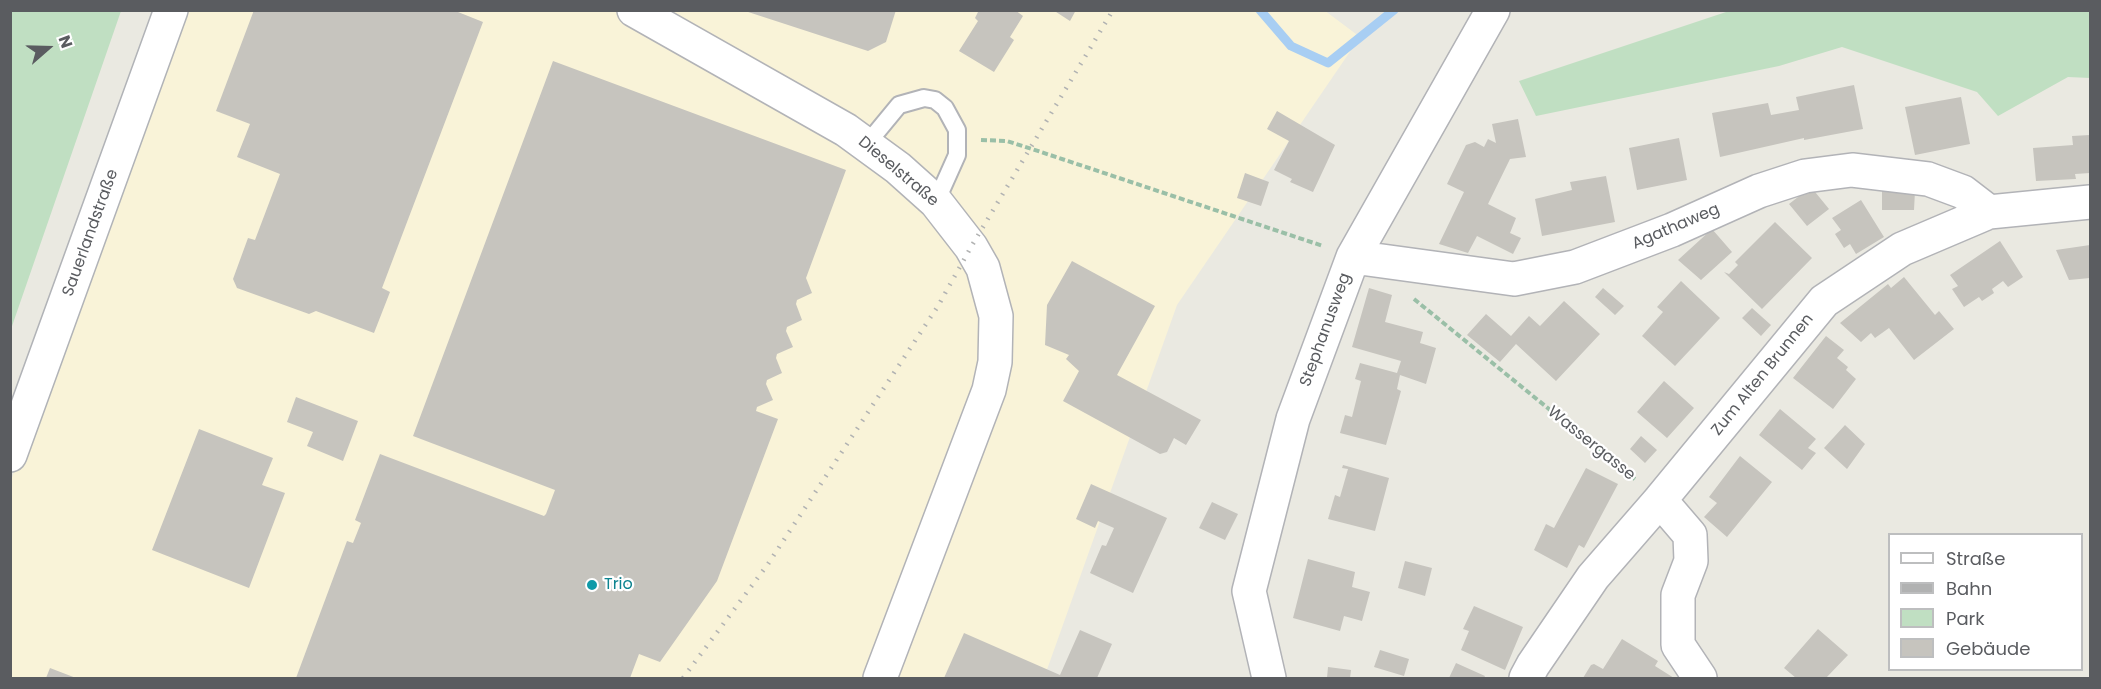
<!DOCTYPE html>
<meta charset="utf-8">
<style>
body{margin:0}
#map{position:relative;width:2101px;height:689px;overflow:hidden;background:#eae9e1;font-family:Poppins,sans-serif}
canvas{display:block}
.frame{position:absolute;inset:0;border:12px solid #5a5c60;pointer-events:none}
.legend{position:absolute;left:1888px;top:533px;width:195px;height:138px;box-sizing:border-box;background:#fff;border:2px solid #bdbebf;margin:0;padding:8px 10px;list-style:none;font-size:18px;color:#5a5c60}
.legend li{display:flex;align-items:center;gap:12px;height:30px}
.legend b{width:30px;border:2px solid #bdbebf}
.north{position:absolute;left:18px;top:18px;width:60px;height:60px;-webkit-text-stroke:4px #fff;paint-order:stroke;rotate:70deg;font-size:16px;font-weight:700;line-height:24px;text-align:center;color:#5a5c60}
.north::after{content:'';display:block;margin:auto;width:21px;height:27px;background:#5a5c60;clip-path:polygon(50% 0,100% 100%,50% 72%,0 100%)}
</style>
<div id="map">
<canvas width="2101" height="689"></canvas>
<div class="frame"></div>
<ul class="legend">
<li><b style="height:8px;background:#fff"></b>Straße</li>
<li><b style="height:8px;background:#b1b2b2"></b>Bahn</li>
<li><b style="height:16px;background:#c0dfc2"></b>Park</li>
<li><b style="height:16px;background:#c6c4be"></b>Gebäude</li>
</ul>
<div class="north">N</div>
</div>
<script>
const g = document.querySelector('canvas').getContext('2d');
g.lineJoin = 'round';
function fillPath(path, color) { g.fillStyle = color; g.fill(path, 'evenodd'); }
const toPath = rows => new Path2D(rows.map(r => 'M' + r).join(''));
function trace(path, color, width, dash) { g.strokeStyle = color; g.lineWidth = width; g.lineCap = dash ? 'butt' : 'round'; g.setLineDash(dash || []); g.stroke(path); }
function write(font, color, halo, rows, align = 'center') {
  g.font = font + ' Poppins,sans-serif'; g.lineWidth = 4.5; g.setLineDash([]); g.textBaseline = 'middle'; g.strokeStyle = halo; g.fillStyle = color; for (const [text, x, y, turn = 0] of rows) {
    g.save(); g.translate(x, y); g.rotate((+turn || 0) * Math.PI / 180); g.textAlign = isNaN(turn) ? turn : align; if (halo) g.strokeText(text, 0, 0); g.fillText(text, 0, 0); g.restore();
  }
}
const commercial = toPath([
 [1324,10,1360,37,1177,305,1044,678,11,678,11,481,98,213,152,11]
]);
const green = toPath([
 [11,10,121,11,11,329,10,11],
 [1732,10,2090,11,2090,78,2068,77,1998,116,1977,92,1842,47,1779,66,1536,116,1519,81]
]);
const stream = toPath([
 [1260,10,1291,46,1328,63,1394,10]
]);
const building = toPath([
 [254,10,453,10,483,22,382,288,390,292,374,333,316,311,309,314,237,288,233,279,248,238,255,240,280,174,237,157,250,124,216,111],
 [742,10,896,10,886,42,868,51],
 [979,10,1015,10,1023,16,1010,37,1014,40,994,72,959,51,978,21,975,18],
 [1053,10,1076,10,1070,21],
 [553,61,846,170,806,278,812,293,797,300,796,304,802,320,787,327,786,331,793,347,777,354,776,358,782,373,767,380,766,384,773,400,757,407,756,411,778,419,717,581,660,662,639,654,630,678,296,678,347,541,353,543,361,523,355,520,380,454,544,516,546,514,555,490,413,436],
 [1854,85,1863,129,1804,140,1804,138,1720,157,1712,113,1768,103,1771,115,1799,110,1796,97],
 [1961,97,1970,144,1915,155,1905,107],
 [1277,111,1335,145,1313,192,1290,182,1292,179,1274,170,1289,141,1267,129],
 [1518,119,1526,157,1510,159,1488,204,1516,218,1510,233,1521,238,1513,254,1477,236,1468,253,1439,244,1464,192,1447,184,1466,145,1475,142,1484,147,1488,139,1496,143,1492,124],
 [2090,135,2090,173,2075,174,2076,179,2036,181,2033,148,2073,145,2072,136],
 [1679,138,1687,180,1637,190,1629,148],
 [1245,173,1269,182,1261,206,1237,198],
 [1606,176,1615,222,1542,236,1535,199,1572,190,1570,182],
 [1811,187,1829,209,1807,226,1789,204],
 [1882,190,1915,191,1914,210,1882,210],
 [1861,200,1884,237,1856,254,1850,244,1844,248,1835,234,1841,230,1832,218],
 [1775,222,1812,258,1762,309,1724,272,1729,274,1738,265,1735,262],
 [1712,229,1732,252,1701,280,1678,260],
 [2000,241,2023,277,2008,287,2003,281,1992,289,1994,293,1982,301,1979,297,1964,307,1952,289,1958,286,1950,275],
 [2090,245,2090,278,2069,280,2056,250],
 [1072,261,1155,306,1117,375,1201,420,1186,445,1174,438,1167,452,1160,454,1063,401,1079,371,1066,359,1069,355,1045,345,1047,305],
 [1904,277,1935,315,1939,311,1954,329,1914,360,1889,328,1875,338,1871,333,1861,342,1840,323,1888,284,1891,288],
 [1681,281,1720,318,1675,366,1642,336,1663,312,1657,307],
 [1369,288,1392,295,1385,322,1423,332,1420,343,1436,348,1426,384,1400,375,1397,389,1401,391,1386,445,1340,433,1345,415,1352,417,1361,381,1355,379,1360,363,1397,373,1401,361,1352,347],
 [1603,288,1624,306,1615,315,1595,297],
 [1564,301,1600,334,1556,381,1516,344,1500,362,1467,335,1486,314,1511,336,1529,316,1540,326],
 [1752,308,1771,325,1761,336,1742,318],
 [1826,336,1844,350,1837,358,1848,367,1846,370,1856,379,1833,409,1793,378],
 [1664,381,1694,408,1667,438,1637,412],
 [296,397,358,421,343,461,307,446,313,432,287,422],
 [1780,409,1816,439,1808,448,1816,453,1802,470,1759,435],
 [1845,425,1865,444,1847,469,1824,448],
 [199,429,273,458,262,485,285,493,249,588,152,550],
 [1641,436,1657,450,1645,463,1630,449],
 [1740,456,1772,482,1727,537,1704,517,1717,503,1709,497],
 [1343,465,1389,478,1375,531,1328,519,1335,495,1340,497,1348,469,1342,468],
 [1586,468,1618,484,1584,548,1579,545,1567,568,1534,550,1546,524,1554,528],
 [1091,484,1167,518,1133,593,1090,573,1102,545,1106,546,1114,528,1098,521,1095,528,1076,519],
 [1212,502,1238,514,1225,540,1199,528],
 [1308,559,1355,572,1352,587,1370,592,1362,621,1344,616,1340,631,1293,618],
 [1405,561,1432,568,1425,596,1398,588],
 [1474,606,1523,627,1505,670,1461,650,1469,631,1463,629],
 [1818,629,1848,655,1826,678,1796,678,1784,668],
 [1080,630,1112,644,1097,678,944,678,964,633,1060,675],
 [1622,639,1658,661,1655,666,1674,678,1583,678,1591,665,1594,664,1603,669],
 [1380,650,1409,659,1404,676,1374,667],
 [1456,663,1485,676,1484,678,1449,678],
 [1328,667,1351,670,1350,678,1327,678],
 [50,668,76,678,46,678]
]);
const path = toPath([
 [981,140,1007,141,1032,149,1323,246],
 [1414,299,1636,480]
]);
const lane = toPath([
 [866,145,899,105,924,98,935,100,945,108,957,130,957,155,936,202]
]);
const street = toPath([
 [634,10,846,130,898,168,936,202,971,247,983,268,996,316,995,362,989,390,880,678],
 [1353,257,1514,279,1575,267,1672,230,1759,191,1805,176,1852,170,1928,179,1963,192,1989,212],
 [1660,500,1690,535,1691,561,1678,595,1678,645,1700,678],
 [1269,678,1249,591,1293,419,1353,257,1493,10],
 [1526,678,1533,665,1593,577,1660,500,1824,301,1902,249,1989,212,2090,202]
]);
const secondary = toPath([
 [10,455,171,10]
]);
const rail = toPath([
 [683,678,768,564,938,306,971,247,1113,10]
]);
const markers = [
 [592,585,6,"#0f9aa8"]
];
const streetNames = [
 ["Dieselstraße",898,172,40],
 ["Agathaweg",1676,227,-23],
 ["Sauerlandstraße",91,233,-70],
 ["Stephanusweg",1326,330,-70],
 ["Zum Alten Brunnen",1763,375,-51],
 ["Wassergasse",1591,444,39]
];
const cultureNames = [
 ["Trio",604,585]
];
fillPath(commercial, '#f9f3d8');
fillPath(green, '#c0dfc2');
trace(stream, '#a8cef3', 9);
fillPath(building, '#c6c4be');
trace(lane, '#b2b3b7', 20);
trace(street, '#b2b3b7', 36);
trace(secondary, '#b1b3b7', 36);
trace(path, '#9abfa7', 4, [6, 3]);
trace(lane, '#fff', 16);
trace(street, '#fff', 33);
trace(secondary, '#fff', 33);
trace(rail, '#b1b2b2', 4.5, [1.5, 8]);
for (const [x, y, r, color] of markers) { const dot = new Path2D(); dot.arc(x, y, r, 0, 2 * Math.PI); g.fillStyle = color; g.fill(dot); trace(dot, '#fff', 2); }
write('16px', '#5a5c60', '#fff', streetNames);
write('16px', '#0d838f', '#fff', cultureNames, 'left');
</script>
